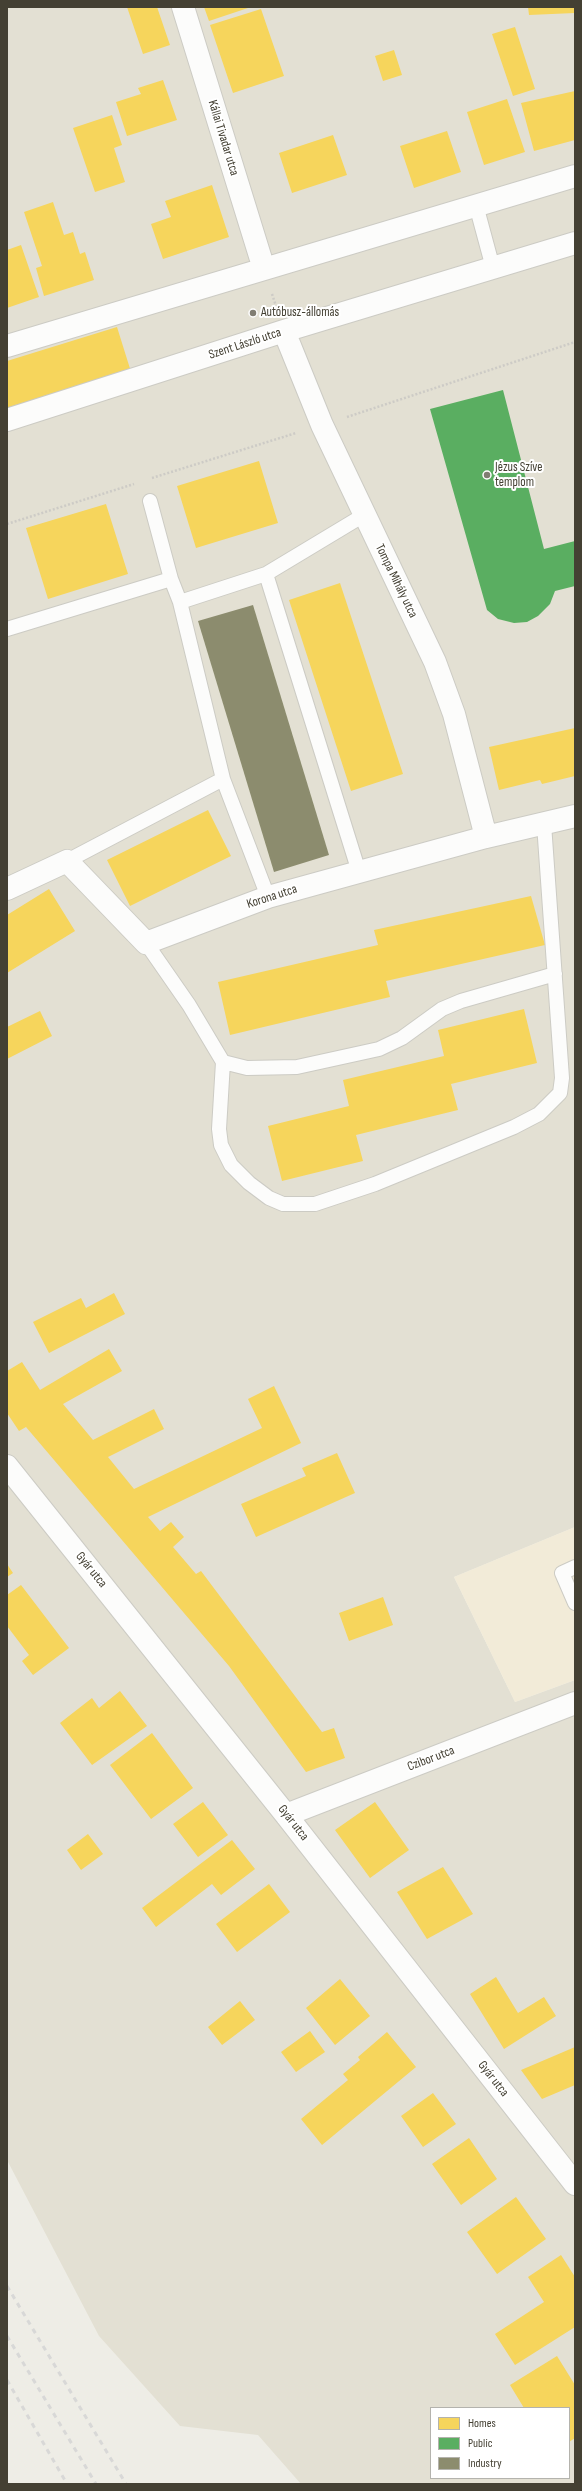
<!DOCTYPE html>
<meta charset="utf-8">
<style>
body{margin:0}
#map{position:relative;width:582px;height:2491px;overflow:hidden;background:#eeede6;font-family:"Sofia Sans Condensed",sans-serif}
canvas{display:block}
.frame{position:absolute;inset:0;border:8px solid #444033;pointer-events:none}
.legend{position:absolute;left:430px;top:2407px;width:140px;height:72px;box-sizing:border-box;background:#fff;border:1px solid #b4b3ad;margin:0;padding:5px 7px;list-style:none;font-size:12px;color:#444033}
.legend li{display:flex;align-items:center;gap:8px;height:20px}
.legend b{width:20px;border:1px solid #b4b3ad}
</style>
<div id="map">
<canvas width="582" height="2491"></canvas>
<div class="frame"></div>
<ul class="legend">
<li><b style="height:11px;background:#f6d55c"></b>Homes</li>
<li><b style="height:11px;background:#5aae61"></b>Public</li>
<li><b style="height:11px;background:#8c8c6e"></b>Industry</li>
</ul>
</div>
<script>
const g = document.querySelector('canvas').getContext('2d');
g.lineJoin = 'round';
function fillPath(path, color) { g.fillStyle = color; g.fill(path, 'evenodd'); }
const toPath = rows => new Path2D(rows.map(r => 'M' + r).join(''));
function trace(path, color, width, dash) { g.strokeStyle = color; g.lineWidth = width; g.lineCap = dash ? 'butt' : 'round'; g.setLineDash(dash || []); g.stroke(path); }
function write(font, color, halo, rows, align = 'center') {
  g.font = font + ' "Sofia Sans Condensed",sans-serif'; g.lineWidth = 4; g.setLineDash([]); g.textBaseline = 'middle'; g.strokeStyle = halo; g.fillStyle = color; for (const [text, x, y, turn = 0] of rows) {
    g.save(); g.translate(x, y); g.rotate((+turn || 0) * Math.PI / 180); g.textAlign = isNaN(turn) ? turn : align; if (halo) g.strokeText(text, 0, 0); g.fillText(text, 0, 0); g.restore();
  }
}
const residential = toPath([
 [7,7,575,7,575,1527,454,1577,515,1702,575,1680,575,2484,301,2484,258,2435,180,2426,99,2336,7,2160],
 [431,2408,569,2408,569,2478,431,2478]
]);
const commercial = toPath([
 [575,1527,575,1680,515,1702,454,1577]
]);
const homes = toPath([
 [127,7,157,7,170,45,143,54],
 [204,7,251,7,209,21],
 [528,7,575,7,575,13,529,15],
 [261,9,284,76,233,93,210,25],
 [515,27,535,89,513,96,492,34],
 [394,50,402,75,383,81,375,56],
 [163,80,177,120,127,136,116,102,141,94,138,88],
 [575,91,575,140,534,151,521,103],
 [507,99,525,152,484,165,467,112],
 [112,115,122,145,114,148,125,182,95,192,73,128],
 [447,131,461,172,414,188,400,146],
 [333,135,347,175,292,193,279,153],
 [212,185,229,237,163,259,151,224,171,217,165,201],
 [53,202,64,235,73,232,80,254,85,252,94,280,44,296,36,268,42,266,24,212],
 [21,245,39,297,7,308,7,250],
 [117,327,132,375,7,413,7,361],
 [259,461,278,523,196,548,177,486],
 [106,504,128,574,48,599,26,528],
 [340,583,403,774,351,791,289,600],
 [575,728,575,776,542,784,540,780,499,790,489,747],
 [208,810,231,856,130,906,107,860],
 [49,889,75,931,7,973,7,915],
 [531,896,545,945,386,981,390,997,230,1035,218,982,378,945,374,930],
 [524,1009,537,1063,451,1084,458,1110,356,1135,363,1161,282,1181,268,1126,349,1106,343,1080,444,1056,438,1030],
 [40,1011,52,1036,7,1059,7,1027],
 [114,1293,125,1314,49,1353,33,1322,81,1298,86,1308],
 [109,1349,122,1371,63,1404,93,1440,154,1409,164,1429,108,1457,134,1489,262,1428,248,1399,274,1386,301,1443,148,1517,160,1531,171,1522,184,1537,173,1547,196,1574,201,1571,322,1732,334,1728,345,1758,306,1772,229,1666,26,1427,19,1431,7,1413,7,1371,22,1362,40,1390],
 [337,1453,355,1493,256,1537,241,1504,306,1476,302,1468],
 [7,1564,13,1573,7,1577],
 [21,1585,69,1648,33,1675,22,1661,29,1655,7,1626,7,1595],
 [383,1597,393,1625,349,1641,339,1613],
 [120,1691,147,1726,92,1765,60,1723,92,1698,99,1708],
 [152,1733,193,1788,151,1819,110,1765],
 [203,1802,228,1835,198,1857,173,1824],
 [375,1802,409,1850,370,1878,335,1830],
 [88,1834,103,1854,81,1870,67,1850],
 [232,1840,255,1869,221,1895,212,1884,156,1927,142,1908],
 [443,1867,473,1914,427,1939,397,1892],
 [269,1884,290,1912,237,1952,216,1924],
 [496,1977,518,2013,544,1997,556,2016,504,2049,470,1994],
 [340,1979,370,2016,335,2045,306,2008],
 [240,2001,255,2020,222,2045,208,2027],
 [310,2031,325,2052,296,2072,281,2052],
 [387,2032,416,2067,322,2145,301,2119,348,2080,343,2074,360,2060,358,2057],
 [575,2047,575,2085,542,2099,521,2070],
 [433,2093,456,2124,423,2147,401,2116],
 [469,2138,497,2179,461,2205,432,2164],
 [516,2197,546,2239,497,2274,467,2232],
 [561,2255,575,2277,575,2327,515,2365,495,2334,544,2302,528,2277],
 [557,2356,575,2385,575,2438,569,2442,569,2408,524,2408,510,2385]
]);
const public = toPath([
 [503,390,544,549,575,541,575,586,555,591,550,604,538,616,527,622,514,623,498,619,487,610,430,409]
]);
const industry = toPath([
 [253,605,329,855,274,872,198,621]
]);
const path = toPath([
 [272,294,276,306],
 [347,417,575,342],
 [152,478,296,433],
 [7,524,134,484]
]);
const lane = toPath([
 [476,205,493,268],
 [266,574,359,872],
 [171,579,180,602],
 [7,629,171,579,150,501],
 [67,861,223,779],
 [268,897,223,779,180,602,266,574,364,515],
 [146,943,189,1005,223,1062,247,1068,297,1067,379,1049,402,1038,442,1009,461,1001,555,974],
 [223,1062,219,1129,221,1145,231,1165,249,1183,269,1198,283,1204,315,1204,375,1184,514,1127,539,1114,560,1093,562,1078,544,824],
 [575,1567,562,1573,575,1603]
]);
const street = toPath([
 [183,7,264,269],
 [284,331,322,425,435,662,454,714,486,837],
 [7,346,575,176],
 [7,420,284,331,575,243],
 [7,889,67,861,146,943,268,897,486,837,575,816],
 [7,1466,286,1815,575,2184],
 [286,1815,575,1703]
]);
const rail = toPath([
 [7,2286,126,2484],
 [7,2336,96,2484],
 [7,2380,67,2484]
]);
const markers = [
 [253,313,4,"#807d72"],
 [487,475,4,"#807d72"]
];
const streetNames = [
 ["Kállai Tivadar utca",223,138,73],
 ["Szent László utca",245,344,-18],
 ["Tompa Mihály utca",396,581,64],
 ["Korona utca",272,897,-18],
 ["Gyár utca",91,1570,51],
 ["Czibor utca",431,1759,-21],
 ["Gyár utca",293,1823,52],
 ["Gyár utca",493,2079,52]
];
const poiNames = [
 ["Autóbusz-állomás",261,313],
 ["Jézus Szíve",495,468],
 ["templom",495,483]
];
fillPath(residential, '#e3e0d3');
fillPath(commercial, '#f2ebd8');
fillPath(homes, '#f6d55c');
fillPath(public, '#5aae61');
fillPath(industry, '#8c8c6e');
trace(lane, '#cccbc4', 16);
trace(street, '#cccbc4', 24);
trace(path, '#cdcbc6', 2.5, [2, 2]);
trace(lane, '#fcfcfb', 14);
trace(street, '#fcfcfb', 22);
trace(rail, '#d8d8d7', 3, [5, 5]);
for (const [x, y, r, color] of markers) { const dot = new Path2D(); dot.arc(x, y, r, 0, 2 * Math.PI); g.fillStyle = color; g.fill(dot); trace(dot, '#fff', 1.5); }
write('13px', '#444033', '#fff', streetNames);
write('13px', '#444033', '#fff', poiNames, 'left');
</script>
